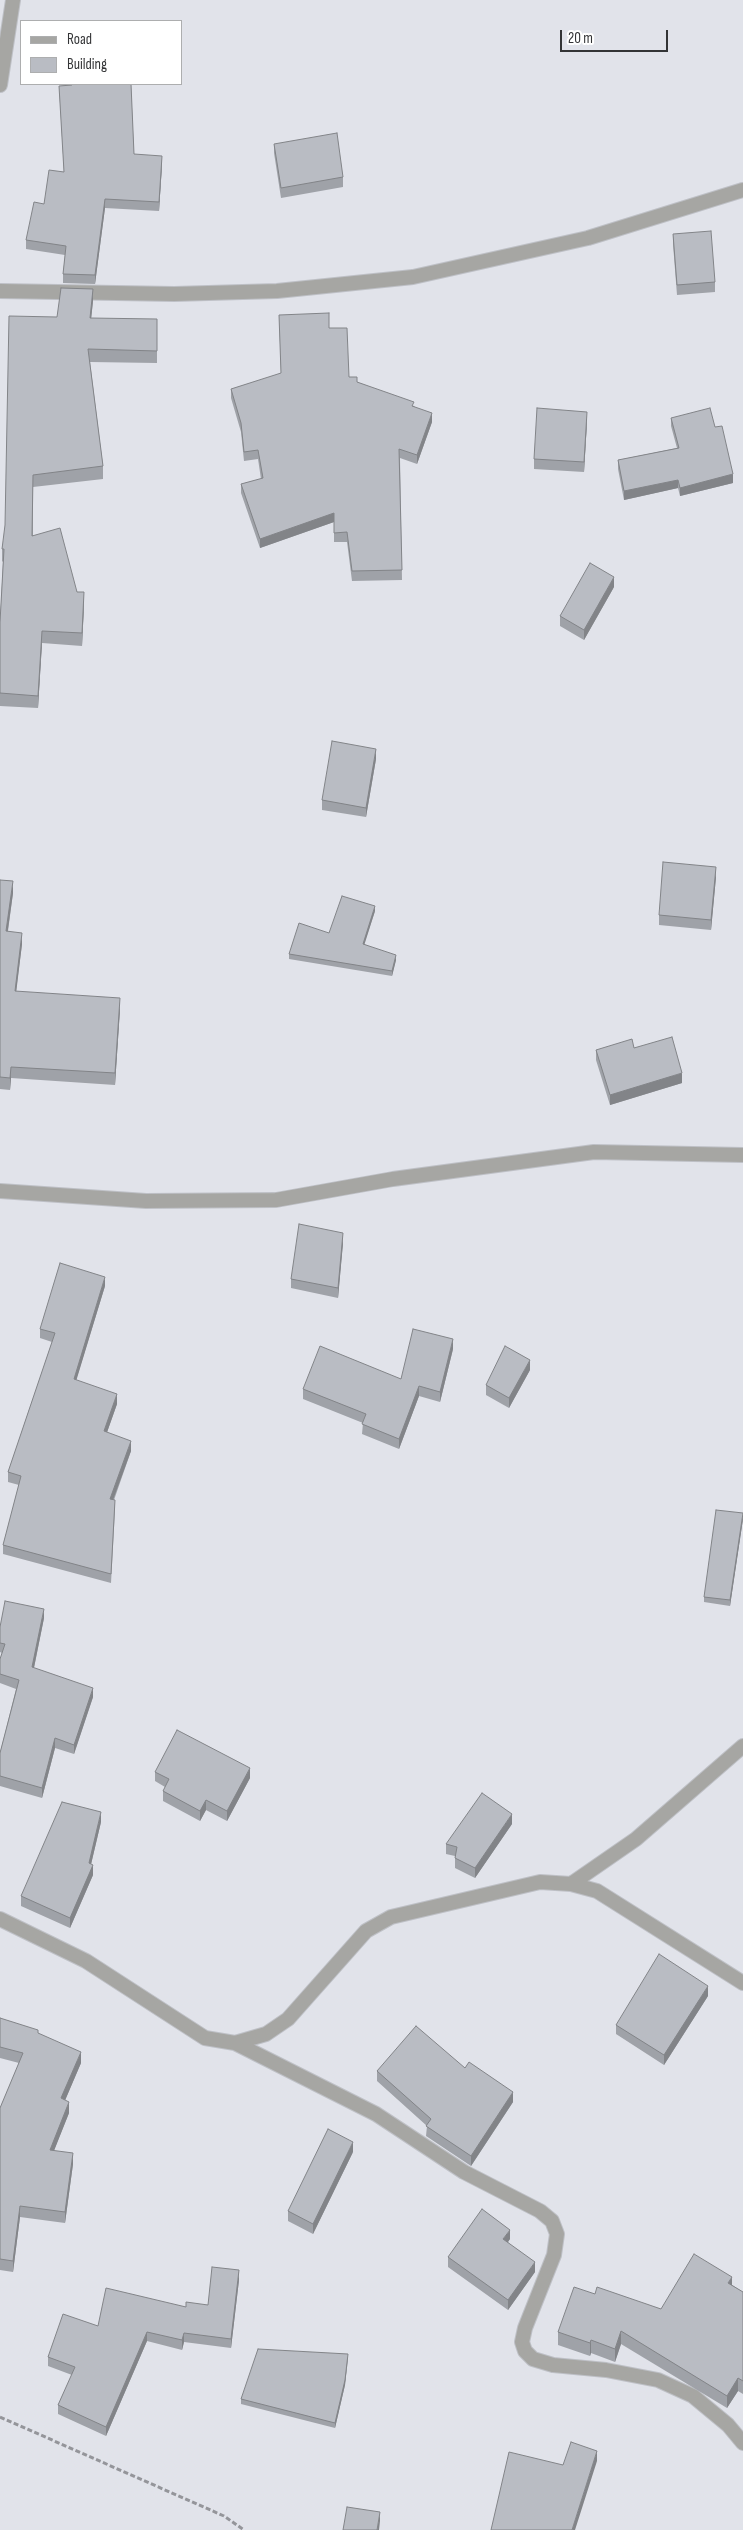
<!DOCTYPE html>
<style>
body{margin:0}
#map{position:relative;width:743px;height:2530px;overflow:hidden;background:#e1e3ea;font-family:"Sofia Sans Condensed",sans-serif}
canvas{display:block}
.legend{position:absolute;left:20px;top:20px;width:162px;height:65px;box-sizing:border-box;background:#fff;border:1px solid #adaeaf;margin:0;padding:6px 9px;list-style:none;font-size:15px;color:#333436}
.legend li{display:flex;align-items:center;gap:10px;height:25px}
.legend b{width:25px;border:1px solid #adaeaf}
.scale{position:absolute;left:560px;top:30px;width:108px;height:22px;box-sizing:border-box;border:2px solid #333436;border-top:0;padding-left:6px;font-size:15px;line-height:18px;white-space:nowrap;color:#333436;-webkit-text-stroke:4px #fff;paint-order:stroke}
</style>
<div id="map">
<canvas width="743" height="2530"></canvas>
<ul class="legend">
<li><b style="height:6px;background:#a6a6a3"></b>Road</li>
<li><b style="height:14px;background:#b9bcc3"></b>Building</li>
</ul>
<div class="scale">20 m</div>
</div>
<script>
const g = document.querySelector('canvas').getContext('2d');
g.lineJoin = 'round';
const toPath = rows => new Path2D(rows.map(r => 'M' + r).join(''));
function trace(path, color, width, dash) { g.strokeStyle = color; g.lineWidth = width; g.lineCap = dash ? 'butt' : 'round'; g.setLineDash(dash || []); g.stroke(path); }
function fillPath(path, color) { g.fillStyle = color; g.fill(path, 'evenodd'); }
const path = toPath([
 [0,2417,224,2516,244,2530]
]);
const minor = toPath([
 [0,291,174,294,277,291,413,277,588,238,743,190],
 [0,1191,146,1201,276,1200,393,1179,594,1152,743,1155],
 [571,1884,636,1839,743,1746],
 [0,1919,86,1961,205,2038,235,2043,266,2034,288,2019,366,1931,391,1917,540,1882,571,1884,597,1891,743,1983],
 [235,2043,376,2114,464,2172,540,2211,552,2221,557,2234,554,2255,525,2328,522,2342,525,2351,533,2359,553,2365,606,2370,658,2380,693,2396,728,2425,743,2443]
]);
const tertiary = toPath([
 [0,85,13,0]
]);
const wall = toPath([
 [71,84,131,84,134,154,162,165,159,211,105,208,95,284,63,283,63,274,65,255,26,249,26,240,44,204,64,172,59,86,71,85],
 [274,144,343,177,343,187,281,198,274,153],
 [673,234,715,282,715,292,677,295,673,244],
 [93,301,91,318,157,332,157,363,90,362,103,466,103,479,33,487,33,536,77,592,84,605,82,646,42,643,38,708,0,706,0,622,3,562,2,561,2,549,57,317],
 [279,315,329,328,349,377,357,382,414,406,432,422,417,464,400,458,402,580,352,581,347,542,334,542,334,522,260,548,241,493,241,484,261,479,258,459,244,461,241,432,231,398,231,389,281,374],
 [671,418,715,427,733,483,680,496,678,488,624,500,618,469,618,460,677,448,671,426],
 [587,422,584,472,534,469,534,459],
 [614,587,584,640,560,626,560,616],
 [376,759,366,817,322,810,322,800],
 [716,877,711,930,659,925,659,915],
 [0,880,13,893,8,931,22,944,16,991,120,1009,115,1085,11,1078,10,1090,0,1089],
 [375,911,364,944,396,960,392,976,289,959,289,954,329,933],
 [634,1048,682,1083,610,1105,596,1060,596,1050],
 [343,1243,338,1298,291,1288,291,1279],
 [105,1286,76,1380,117,1404,107,1432,131,1451,114,1500,115,1509,111,1583,3,1554,3,1545,19,1485,8,1482,8,1472,52,1342,40,1338,40,1329],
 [453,1349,440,1402,419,1396,399,1449,362,1434,363,1423,303,1399,303,1389,401,1379],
 [530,1370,509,1408,486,1395,486,1385],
 [743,1519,730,1606,704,1602,704,1597],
 [44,1618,34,1668,93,1697,74,1754,55,1748,42,1798,0,1786,0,1753,16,1689,0,1683,0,1659,2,1653,0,1652,0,1627],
 [155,1772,250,1778,227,1821,206,1810,200,1821,163,1801,163,1791,165,1787,155,1781],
 [101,1822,91,1864,93,1875,70,1928,21,1906,21,1896],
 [512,1824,475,1878,455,1868,455,1856,446,1854,446,1844],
 [708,1996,664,2065,616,2034,616,2025],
 [0,2018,38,2033,81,2063,65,2100,69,2113,54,2150,73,2164,65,2223,20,2217,13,2272,0,2270,0,2108,19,2063,0,2058],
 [465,2068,513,2102,471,2166,426,2136,427,2126,377,2081,377,2071],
 [353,2152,313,2234,288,2221,288,2211],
 [510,2239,508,2242,535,2272,508,2310,448,2267,448,2257],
 [239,2280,231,2348,184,2342,182,2350,147,2341,106,2436,58,2414,58,2405,72,2375,48,2366,48,2357,98,2326,186,2307,208,2305],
 [732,2285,743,2292,743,2394,738,2391,727,2408,621,2344,615,2362,591,2353,590,2356,558,2345,558,2332,595,2294,661,2309],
 [348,2359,345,2385,335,2428,241,2404,241,2399]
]);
const shadedWall = toPath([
 [162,156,162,165,159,211,159,202],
 [105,199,105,208,95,284,95,275],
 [93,289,93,301,90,330,90,318],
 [587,412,587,422,584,472,584,462],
 [432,413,432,422,417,464,417,455],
 [733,474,733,483,680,496,680,488],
 [678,480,678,488,624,500,624,491],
 [334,513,334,522,260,548,260,539],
 [614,577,614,587,584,640,584,630],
 [84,592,84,605,82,646,82,633],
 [42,631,42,643,38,708,38,696],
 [376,749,376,759,366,817,366,808],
 [716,867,716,877,711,930,711,920],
 [13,881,13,893,6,943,6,931],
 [375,906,375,911,363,949,363,944],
 [22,933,22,944,15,1002,15,991],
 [396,955,396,960,392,976,392,971],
 [120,998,120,1009,115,1085,115,1073],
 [11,1067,11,1078,10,1090,10,1078],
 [682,1073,682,1083,610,1105,610,1095],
 [343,1233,343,1243,338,1298,338,1288],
 [105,1277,105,1286,74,1388,74,1379],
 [453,1339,453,1349,440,1402,440,1392],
 [530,1360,530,1370,509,1408,509,1398],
 [419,1386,419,1396,399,1449,399,1439],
 [117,1394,117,1404,104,1441,104,1431],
 [131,1441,131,1451,110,1508,110,1499],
 [743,1513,743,1519,730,1606,730,1600],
 [44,1609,44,1618,32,1677,32,1667],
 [93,1688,93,1697,74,1754,74,1745],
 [55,1738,55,1748,42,1798,42,1788],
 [250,1768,250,1778,227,1821,227,1811],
 [206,1800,206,1810,200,1821,200,1811],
 [101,1812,101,1822,89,1873,93,1865,93,1875,70,1928,70,1918,89,1863],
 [512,1814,512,1824,475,1878,475,1868],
 [708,1986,708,1996,664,2065,664,2055],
 [81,2052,81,2063,61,2110,61,2098],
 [513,2092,513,2102,471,2166,471,2156],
 [69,2102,69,2113,50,2161,50,2150],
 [353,2142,353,2152,313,2234,313,2224],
 [73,2153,73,2164,65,2223,65,2212],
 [20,2206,20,2217,13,2272,13,2261],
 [510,2230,510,2239,503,2249,503,2239],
 [535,2262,535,2272,508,2310,508,2300],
 [239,2270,239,2280,231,2348,231,2339],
 [732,2277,732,2290,728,2283],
 [621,2331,621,2344,615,2362,615,2349],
 [147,2332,147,2341,106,2436,106,2427],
 [184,2333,184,2342,182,2350,182,2340],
 [591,2340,591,2353,590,2356,590,2343],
 [348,2354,345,2385,335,2428,335,2423],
 [738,2378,738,2391,727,2408,727,2396],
 [597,2451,597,2461,575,2530,572,2530],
 [380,2512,380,2521,379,2530,377,2530]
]);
const building = toPath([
 [72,84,131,84,134,154,162,156,159,202,105,199,95,275,63,274,66,246,26,240,34,202,44,204,49,170,64,172,59,86,72,85,72,84],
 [337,133,343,177,281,188,274,144,337,133],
 [711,231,715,282,677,285,673,234,711,231],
 [61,288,93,289,90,318,157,319,157,351,88,349,103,466,33,475,32,536,60,528,77,592,84,592,82,633,42,631,38,696,0,693,0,622,4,549,2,549,5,525,9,316,57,317,61,288],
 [329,313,329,328,347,328,349,377,357,377,357,382,414,402,412,406,432,413,417,455,399,449,402,570,352,571,347,532,334,533,334,513,260,539,241,484,263,478,258,450,244,452,241,423,231,389,281,373,279,315,329,313],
 [537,408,587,412,584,462,534,459,537,408],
 [710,408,715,427,722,426,733,474,680,488,678,480,624,491,618,460,679,448,671,418,710,408],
 [590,563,614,577,584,630,560,616,590,563],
 [332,741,376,749,366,808,322,800,332,741],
 [663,862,716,867,711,920,659,915,663,862],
 [0,880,13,881,6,931,22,933,15,991,120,998,115,1073,11,1067,10,1078,0,1077,0,880],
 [342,896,375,906,363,944,396,955,392,971,289,954,299,923,329,933,342,896],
 [672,1037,682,1073,610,1095,596,1050,632,1039,634,1048,672,1037],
 [299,1224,343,1233,338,1288,291,1279,299,1224],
 [60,1263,105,1277,74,1379,117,1394,104,1431,131,1441,110,1499,115,1500,111,1574,3,1545,21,1476,8,1472,55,1333,40,1329,60,1263],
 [413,1329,453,1339,440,1392,419,1386,399,1439,362,1424,366,1414,303,1389,320,1346,401,1379,413,1329],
 [505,1346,530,1360,509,1398,486,1385,505,1346],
 [716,1510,743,1513,730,1600,704,1597,716,1510],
 [5,1601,44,1609,32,1667,93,1688,74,1745,55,1738,42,1788,0,1776,0,1753,19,1680,0,1674,0,1659,5,1644,0,1643,0,1627,5,1601],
 [177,1730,250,1768,227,1811,206,1800,200,1811,163,1791,169,1779,155,1772,177,1730],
 [482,1793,512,1814,475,1868,455,1858,457,1847,446,1844,482,1793],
 [62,1802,101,1812,89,1863,93,1865,70,1918,21,1896,62,1802],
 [659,1954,708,1986,664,2055,616,2025,659,1954],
 [0,2018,38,2030,38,2033,81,2052,61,2098,69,2102,50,2150,73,2153,65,2212,20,2206,13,2261,0,2259,0,2108,23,2053,0,2047,0,2018],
 [416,2026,465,2068,469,2062,513,2092,471,2156,426,2126,431,2119,377,2071,416,2026],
 [328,2129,353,2142,313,2224,288,2211,328,2129],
 [482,2209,510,2230,503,2239,535,2262,508,2300,448,2257,482,2209],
 [694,2254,732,2277,728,2283,743,2292,743,2381,738,2378,727,2396,621,2331,615,2349,591,2340,590,2343,558,2332,574,2287,595,2294,597,2287,661,2309,694,2254],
 [212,2267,239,2270,231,2339,184,2333,182,2340,147,2332,106,2427,58,2405,75,2367,48,2357,63,2314,98,2326,106,2288,186,2307,186,2302,208,2305,212,2267],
 [258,2349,348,2354,345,2380,335,2423,241,2399,258,2349],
 [571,2442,597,2451,572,2530,491,2530,509,2452,563,2465,571,2442],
 [347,2507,380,2512,377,2530,343,2530,347,2507]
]);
trace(minor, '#bec0c6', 16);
trace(tertiary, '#bec0c6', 16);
trace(path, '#94959a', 3, [5, 2.5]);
trace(minor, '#a6a6a3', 14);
trace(tertiary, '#a6a6a3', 14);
fillPath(wall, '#9fa2a8');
fillPath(shadedWall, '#828488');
fillPath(building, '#b9bcc3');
trace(building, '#828488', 1);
</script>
